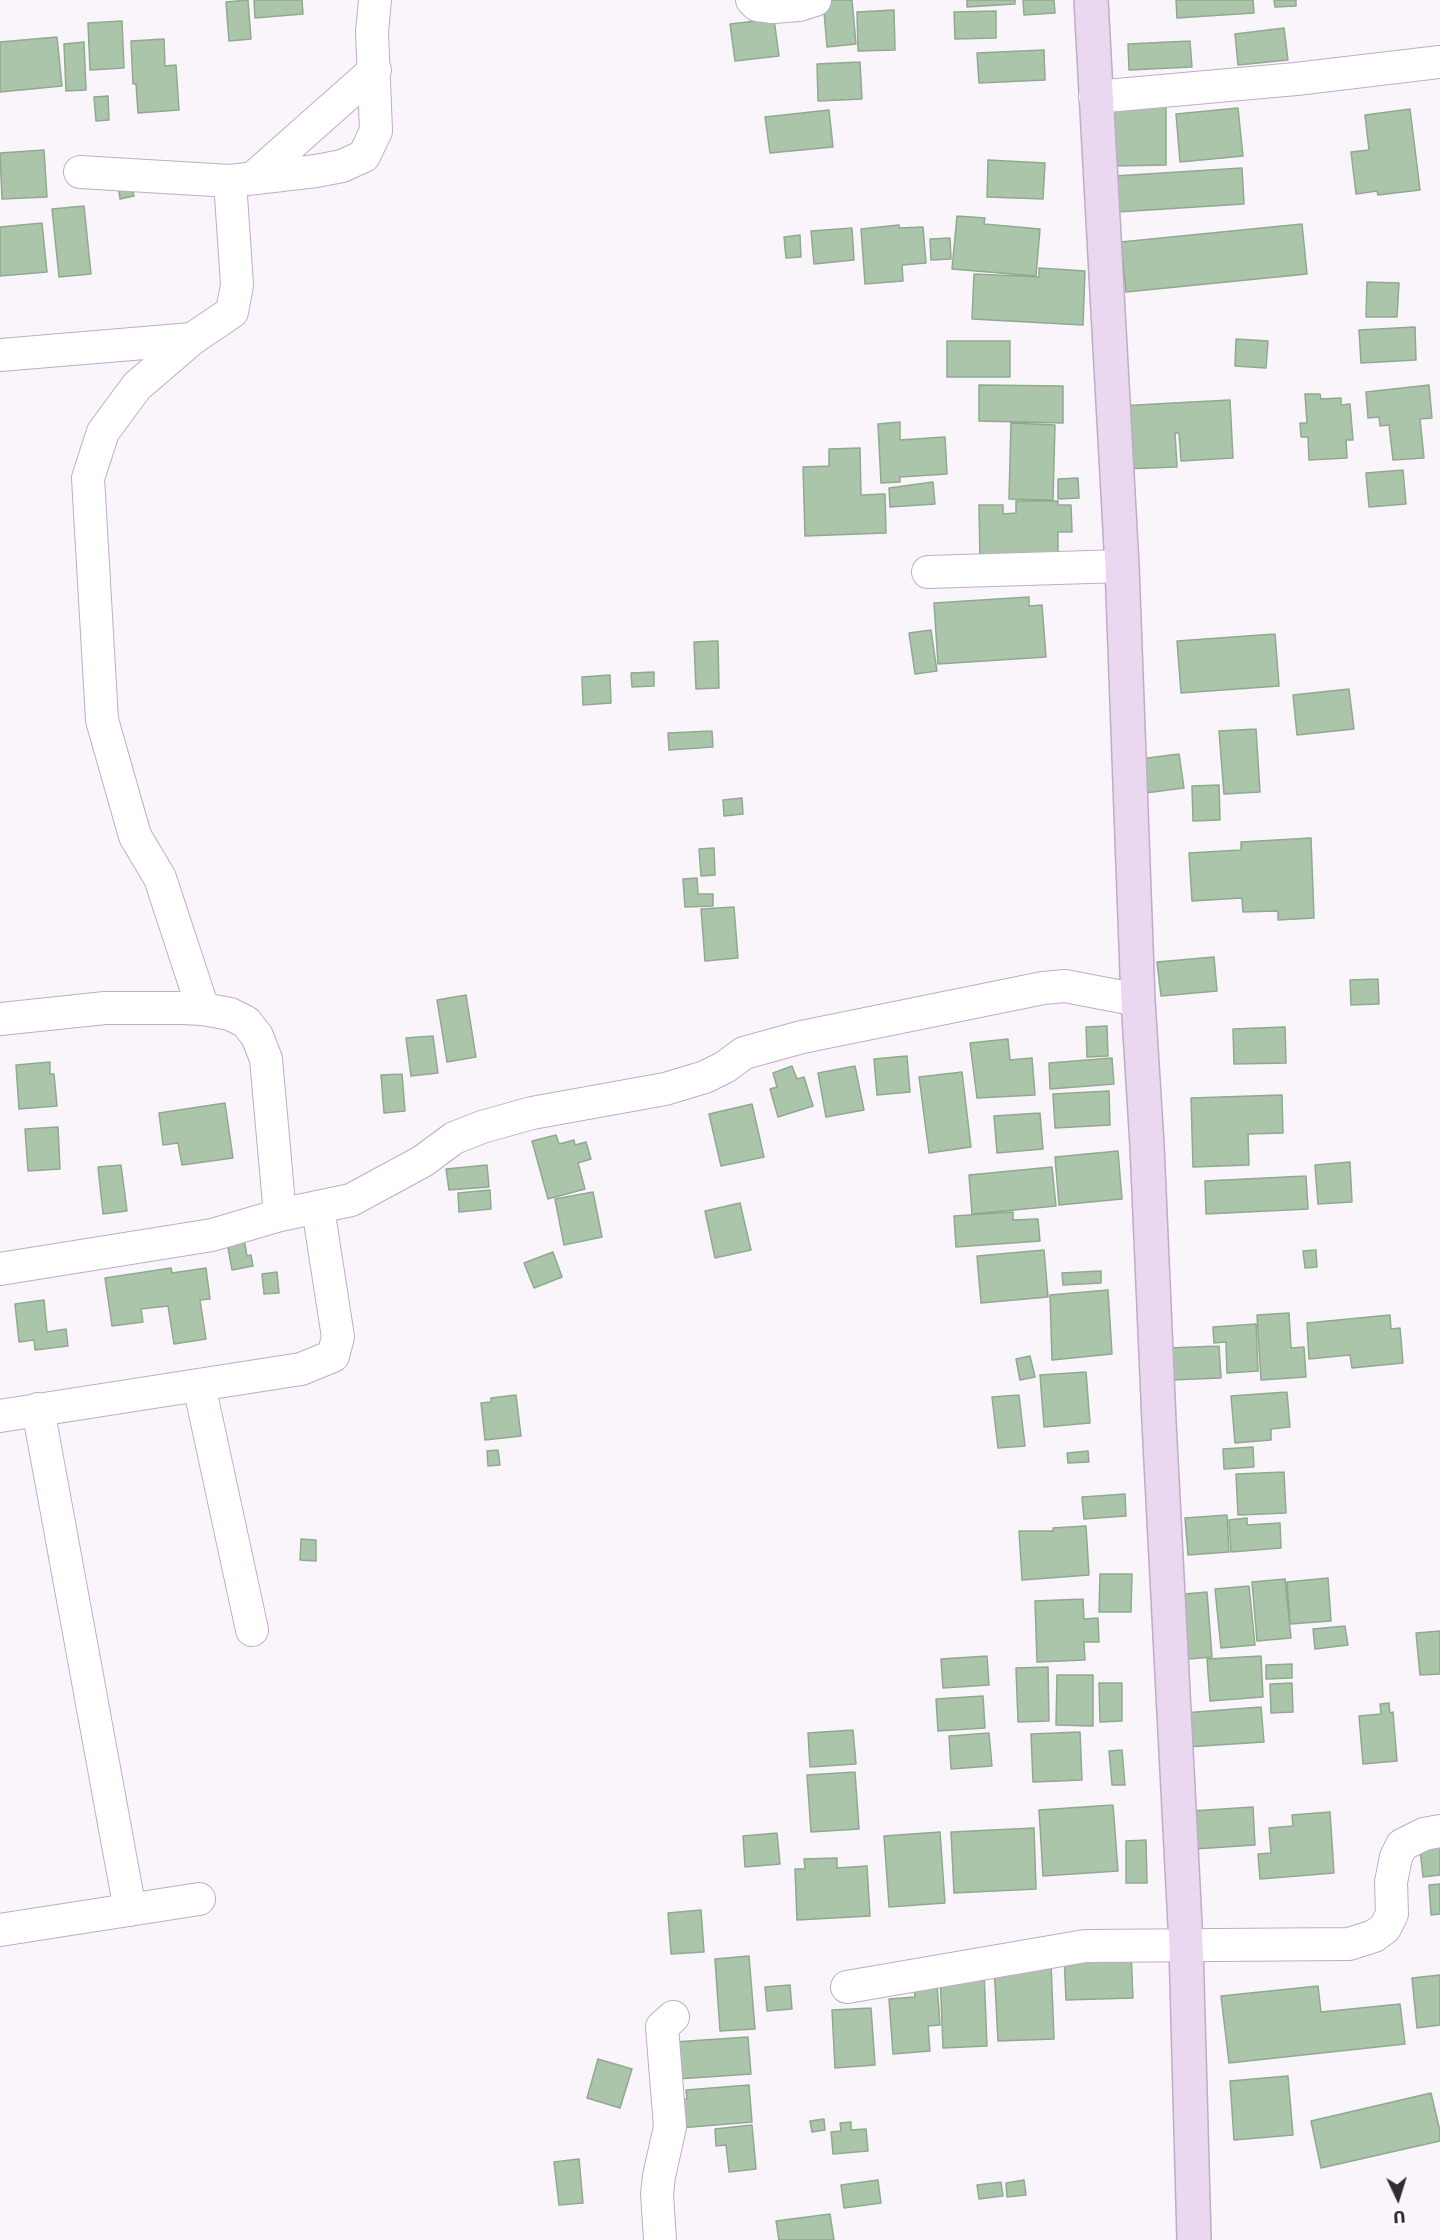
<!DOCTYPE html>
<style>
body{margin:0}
#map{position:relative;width:1440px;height:2240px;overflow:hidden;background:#faf5fb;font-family:"DejaVu Sans",sans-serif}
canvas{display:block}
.north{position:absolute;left:1368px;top:2168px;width:60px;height:60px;-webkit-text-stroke:4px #fff;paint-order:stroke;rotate:176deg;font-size:16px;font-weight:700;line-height:24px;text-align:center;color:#342b37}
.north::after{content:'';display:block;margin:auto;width:21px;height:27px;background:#342b37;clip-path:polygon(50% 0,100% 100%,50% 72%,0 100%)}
</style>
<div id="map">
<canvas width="1440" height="2240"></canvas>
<div class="north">U</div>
</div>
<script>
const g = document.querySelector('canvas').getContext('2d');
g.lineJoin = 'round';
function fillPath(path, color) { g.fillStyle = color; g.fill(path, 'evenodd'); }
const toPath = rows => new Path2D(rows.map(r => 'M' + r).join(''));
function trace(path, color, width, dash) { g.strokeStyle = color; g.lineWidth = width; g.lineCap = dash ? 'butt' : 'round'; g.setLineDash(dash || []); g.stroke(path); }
const building = toPath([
 [248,0,251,39,229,41,226,2,248,0],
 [254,0,302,0,303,14,255,18,254,0],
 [823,0,852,0,856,44,827,47,823,0],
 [967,0,1015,0,1015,4,967,7,967,0],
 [1023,0,1054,0,1055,13,1024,15,1023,0],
 [1176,0,1253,0,1254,13,1177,18,1176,0],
 [1274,0,1296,0,1296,6,1275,7,1274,0],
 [894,10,895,50,858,51,857,12,894,10],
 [996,11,996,38,955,39,954,12,996,11],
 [774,19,779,56,735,61,730,24,774,19],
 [122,21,124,68,90,70,88,23,122,21],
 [1284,28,1288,60,1238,65,1235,34,1284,28],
 [57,37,62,86,0,92,0,42,57,37],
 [164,39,165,66,176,65,179,110,138,113,136,84,133,84,131,41,164,39],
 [1190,41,1192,67,1129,70,1128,44,1190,41],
 [84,42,86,90,66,91,64,44,84,42],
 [1044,50,1045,80,979,83,977,53,1044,50],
 [860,62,862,99,818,101,817,64,860,62],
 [108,96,109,120,96,121,94,97,108,96],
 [1166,105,1166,165,1115,166,1114,106,1166,105],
 [1238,108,1243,156,1180,162,1176,114,1238,108],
 [1410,109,1420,190,1378,195,1377,191,1356,194,1351,152,1369,150,1365,115,1410,109],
 [829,110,833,147,770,153,765,117,829,110],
 [44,150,47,197,2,199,0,153,44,150],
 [988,160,1045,163,1043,199,987,197,988,160],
 [1242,168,1244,204,1117,212,1115,176,1242,168],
 [131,183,134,196,120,199,118,185,131,183],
 [84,206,91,274,59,277,52,209,84,206],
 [957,216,985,218,984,224,1040,229,1036,276,952,269,957,216],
 [42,223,47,272,0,276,0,227,42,223],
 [1302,224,1307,274,1126,292,1121,242,1302,224],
 [899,225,899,228,923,227,926,263,902,265,903,281,865,284,861,229,899,225],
 [852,228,854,260,814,264,811,231,852,228],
 [800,235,801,257,786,258,784,237,800,235],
 [950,238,951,259,931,260,930,239,950,238],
 [1039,268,1085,271,1083,325,972,319,974,274,1039,277,1039,268],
 [1367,282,1399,283,1397,317,1366,317,1367,282],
 [1415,327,1416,360,1361,363,1359,330,1415,327],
 [1236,339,1268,341,1266,368,1235,366,1236,339],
 [947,341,1010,341,1010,377,947,377,947,341],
 [979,385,1063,386,1063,423,979,421,979,385],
 [1429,385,1432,418,1420,419,1424,458,1393,460,1389,425,1380,426,1379,417,1368,418,1366,392,1429,385],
 [1305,394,1320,394,1321,399,1341,398,1341,405,1350,404,1353,440,1346,440,1347,458,1309,460,1308,437,1301,437,1300,423,1307,423,1305,394],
 [1230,400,1233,458,1181,461,1179,433,1175,433,1177,467,1122,469,1118,406,1230,400],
 [900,422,900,440,945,437,947,474,900,477,900,482,881,483,878,424,900,422],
 [1011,423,1055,425,1053,500,1009,499,1011,423],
 [860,448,861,495,885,494,886,533,805,536,803,467,829,466,829,449,860,448],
 [1403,470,1406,504,1369,507,1366,473,1403,470],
 [1078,478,1079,498,1058,499,1058,479,1078,478],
 [933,482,935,504,890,507,889,488,933,482],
 [1016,501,1058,501,1058,505,1071,505,1072,532,1058,532,1058,562,980,563,979,505,1003,505,1003,514,1016,513,1016,501],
 [1029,597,1029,606,1042,605,1046,657,938,664,934,603,1029,597],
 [931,630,937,671,915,674,909,633,931,630],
 [1275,634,1279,686,1181,693,1177,641,1275,634],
 [718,641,719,688,696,689,694,642,718,641],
 [654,672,654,686,632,687,631,673,654,672],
 [610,675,611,703,583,705,582,677,610,675],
 [1349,689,1354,729,1297,735,1293,695,1349,689],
 [1256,729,1260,792,1224,794,1219,731,1256,729],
 [712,731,713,747,669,750,668,733,712,731],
 [1179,754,1184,788,1145,793,1140,759,1179,754],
 [1219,785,1220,820,1193,821,1192,786,1219,785],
 [742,798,743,814,724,816,723,800,742,798],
 [1311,838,1314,918,1278,920,1278,911,1243,912,1242,898,1192,901,1189,853,1241,850,1241,842,1311,838],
 [714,848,715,875,701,876,699,849,714,848],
 [697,878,698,894,713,894,713,906,685,907,683,879,697,878],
 [734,907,738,958,705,961,701,909,734,907],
 [1214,957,1217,991,1161,996,1157,962,1214,957],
 [1378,979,1379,1004,1351,1005,1350,980,1378,979],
 [466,995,476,1057,447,1062,437,1000,466,995],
 [1107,1026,1108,1056,1087,1057,1086,1027,1107,1026],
 [1285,1027,1286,1063,1234,1064,1233,1029,1285,1027],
 [433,1036,438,1073,411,1076,406,1038,433,1036],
 [1008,1039,1010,1060,1032,1058,1035,1095,977,1098,970,1043,1008,1039],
 [907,1056,910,1092,877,1095,874,1059,907,1056],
 [1112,1058,1114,1084,1050,1089,1049,1063,1112,1058],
 [50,1062,50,1074,54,1074,57,1106,19,1109,16,1065,50,1062],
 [792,1066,797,1079,804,1077,813,1106,778,1117,770,1089,777,1087,773,1073,792,1066],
 [855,1066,864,1110,826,1117,818,1073,855,1066],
 [962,1072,971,1147,929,1153,919,1077,962,1072],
 [402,1074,405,1111,384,1113,381,1075,402,1074],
 [1109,1091,1110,1125,1055,1128,1053,1094,1109,1091],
 [1282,1095,1283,1133,1248,1134,1249,1165,1193,1167,1191,1098,1282,1095],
 [225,1103,233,1158,182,1165,178,1143,163,1145,159,1113,225,1103],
 [752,1104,764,1157,721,1166,709,1114,752,1104],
 [1040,1113,1043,1149,997,1153,994,1116,1040,1113],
 [58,1127,60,1169,28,1171,25,1129,58,1127],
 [556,1135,559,1144,574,1140,575,1145,586,1142,591,1159,578,1163,585,1189,548,1199,532,1141,556,1135],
 [1118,1151,1122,1199,1059,1205,1055,1157,1118,1151],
 [1350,1162,1352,1202,1318,1204,1315,1165,1350,1162],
 [121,1165,127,1211,103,1214,98,1167,121,1165],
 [487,1165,489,1187,449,1190,446,1169,487,1165],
 [1052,1167,1056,1206,972,1214,969,1175,1052,1167],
 [1306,1176,1308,1209,1206,1214,1205,1181,1306,1176],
 [490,1190,491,1209,459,1212,458,1193,490,1190],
 [593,1192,602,1237,564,1245,555,1199,593,1192],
 [740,1203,751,1250,715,1258,705,1211,740,1203],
 [1013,1212,1013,1220,1038,1219,1040,1241,956,1247,954,1216,1013,1212],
 [244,1239,247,1256,251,1255,253,1266,232,1270,227,1242,244,1239],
 [1044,1250,1048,1297,981,1303,977,1256,1044,1250],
 [1316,1250,1317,1267,1305,1268,1303,1251,1316,1250],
 [553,1252,562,1277,534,1288,524,1263,553,1252],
 [171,1268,172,1273,206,1268,210,1299,200,1300,206,1339,174,1344,168,1306,141,1309,143,1322,112,1326,105,1278,171,1268],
 [1101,1271,1101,1283,1063,1285,1062,1273,1101,1271],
 [277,1272,279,1293,264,1294,262,1274,277,1272],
 [1108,1290,1112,1354,1052,1360,1050,1295,1108,1290],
 [44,1300,47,1332,66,1329,68,1346,35,1350,34,1340,19,1342,15,1304,44,1300],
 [1289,1313,1291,1348,1304,1347,1306,1377,1261,1380,1257,1315,1289,1313],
 [1390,1315,1391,1329,1400,1328,1403,1363,1352,1368,1350,1355,1309,1359,1307,1323,1390,1315],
 [1256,1324,1258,1371,1227,1373,1226,1342,1214,1343,1213,1327,1256,1324],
 [1219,1346,1221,1378,1171,1380,1169,1348,1219,1346],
 [1030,1356,1035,1377,1020,1380,1016,1359,1030,1356],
 [1086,1372,1090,1423,1044,1427,1040,1375,1086,1372],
 [1287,1392,1290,1427,1271,1429,1271,1440,1235,1443,1231,1396,1287,1392],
 [516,1395,521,1436,485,1440,481,1403,491,1402,491,1398,516,1395],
 [1019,1395,1025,1446,998,1448,992,1397,1019,1395],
 [1253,1447,1254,1467,1224,1469,1223,1449,1253,1447],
 [498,1450,500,1465,488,1466,487,1451,498,1450],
 [1088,1451,1089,1462,1068,1463,1067,1453,1088,1451],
 [1284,1472,1286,1513,1238,1515,1236,1474,1284,1472],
 [1125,1494,1126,1516,1084,1519,1082,1497,1125,1494],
 [1227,1515,1229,1552,1188,1555,1185,1518,1227,1515],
 [1247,1518,1247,1525,1280,1523,1281,1548,1231,1552,1229,1520,1247,1518],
 [1086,1526,1089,1575,1022,1580,1019,1531,1053,1531,1053,1528,1086,1526],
 [301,1539,316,1540,316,1561,300,1560,301,1539],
 [1100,1574,1132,1574,1131,1612,1099,1612,1100,1574],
 [1328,1578,1331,1621,1290,1624,1287,1582,1328,1578],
 [1285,1579,1291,1638,1257,1641,1252,1582,1285,1579],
 [1249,1586,1255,1645,1221,1648,1215,1589,1249,1586],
 [1207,1592,1212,1657,1177,1660,1173,1595,1207,1592],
 [1083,1599,1084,1619,1098,1618,1099,1642,1084,1642,1085,1660,1037,1662,1035,1601,1083,1599],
 [1345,1626,1348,1645,1315,1649,1313,1629,1345,1626],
 [1440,1631,1440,1674,1420,1675,1416,1633,1440,1631],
 [987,1656,989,1685,943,1688,941,1659,987,1656],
 [1261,1656,1263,1697,1210,1701,1207,1659,1261,1656],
 [1292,1664,1292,1678,1266,1679,1266,1665,1292,1664],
 [1048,1667,1049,1721,1018,1722,1016,1668,1048,1667],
 [1057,1675,1093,1675,1093,1726,1056,1725,1057,1675],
 [1099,1683,1122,1683,1122,1721,1100,1722,1099,1683],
 [1292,1683,1293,1712,1271,1713,1270,1684,1292,1683],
 [983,1696,985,1728,938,1731,936,1699,983,1696],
 [1389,1703,1390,1713,1393,1712,1397,1761,1363,1764,1359,1716,1381,1714,1380,1704,1389,1703],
 [1261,1707,1264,1742,1186,1747,1183,1713,1261,1707],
 [853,1730,856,1764,810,1767,808,1733,853,1730],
 [1080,1732,1082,1780,1033,1782,1031,1734,1080,1732],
 [989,1733,992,1766,951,1769,949,1736,989,1733],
 [1122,1750,1125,1785,1112,1785,1109,1751,1122,1750],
 [855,1772,859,1829,811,1832,807,1775,855,1772],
 [1113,1805,1118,1871,1043,1876,1039,1810,1113,1805],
 [1253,1807,1255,1845,1194,1849,1191,1811,1253,1807],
 [1330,1812,1334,1873,1260,1879,1258,1854,1271,1853,1269,1828,1293,1826,1292,1815,1330,1812],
 [1034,1828,1036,1889,954,1893,951,1832,1034,1828],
 [940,1832,945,1903,889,1907,884,1836,940,1832],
 [777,1833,780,1864,745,1867,743,1836,777,1833],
 [1146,1840,1147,1883,1126,1883,1126,1841,1146,1840],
 [1440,1847,1440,1875,1423,1877,1420,1849,1440,1847],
 [837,1858,837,1868,867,1866,870,1916,797,1920,795,1869,805,1869,804,1859,837,1858],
 [1440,1884,1440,1914,1431,1915,1429,1885,1440,1884],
 [701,1910,704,1952,671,1954,668,1913,701,1910],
 [1131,1952,1133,1998,1066,2000,1064,1955,1131,1952],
 [749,1956,755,2029,720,2031,715,1959,749,1956],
 [1051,1963,1054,2039,998,2041,994,1965,1051,1963],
 [984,1972,987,2046,943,2048,940,1974,984,1972],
 [1440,1975,1440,2025,1417,2028,1412,1978,1440,1975],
 [937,1984,940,2025,928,2026,930,2051,893,2054,889,1999,915,1997,914,1986,937,1984],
 [790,1985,792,2009,767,2011,765,1987,790,1985],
 [1318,1986,1321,2012,1400,2004,1405,2044,1229,2063,1221,1996,1318,1986],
 [871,2008,875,2065,835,2068,832,2010,871,2008],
 [748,2037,751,2074,677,2079,674,2042,748,2037],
 [598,2059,632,2069,620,2108,587,2098,598,2059],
 [1288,2076,1293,2135,1234,2140,1230,2081,1288,2076],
 [749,2085,752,2122,679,2128,677,2100,687,2099,686,2090,749,2085],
 [1431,2093,1440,2131,1440,2141,1321,2168,1311,2121,1431,2093],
 [824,2119,825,2130,812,2132,810,2121,824,2119],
 [851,2122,851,2130,866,2129,868,2151,833,2154,831,2132,841,2131,840,2123,851,2122],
 [752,2125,756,2169,729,2172,726,2145,716,2146,715,2129,752,2125],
 [579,2159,583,2203,559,2205,554,2162,579,2159],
 [878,2180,881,2203,844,2208,841,2185,878,2180],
 [1024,2180,1026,2195,1007,2197,1006,2183,1024,2180],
 [1001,2182,1003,2196,979,2199,977,2185,1001,2182],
 [830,2214,834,2240,779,2240,776,2221,830,2214]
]);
const street = toPath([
 [752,0,757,5,773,7,799,5,815,0],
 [1095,97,1296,79,1440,62],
 [80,172,230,181],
 [253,178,375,70],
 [192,339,137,386,103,432,88,478,102,720,135,836,160,878,203,1009],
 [0,355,192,339,232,312,237,285,230,181,316,171,342,166,364,156,376,131,372,32,375,0],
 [928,572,1122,566],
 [0,1019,105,1008,183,1008,203,1009,230,1014,246,1022,257,1036,266,1059,280,1215],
 [0,1269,212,1235,280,1215,351,1200,423,1161,454,1138,482,1127,532,1113,665,1089,705,1077,725,1067,744,1053,802,1037,1043,988,1065,986,1138,1000],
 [199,1385,252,1630],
 [38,1409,130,1910],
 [0,1416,301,1369,333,1356,338,1337,318,1208],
 [0,1930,199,1899],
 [847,1987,1085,1946,1349,1944,1374,1936,1385,1928,1392,1914,1391,1882,1396,1857,1402,1845,1424,1834,1440,1831],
 [660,2240,657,2194,659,2176,670,2127,662,2027,673,2017]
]);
const secondary = toPath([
 [1091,0,1122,566,1138,1000,1147,1145,1159,1422,1186,1944,1194,2240]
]);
fillPath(building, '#abc5aa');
trace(building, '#90a990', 1.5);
trace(street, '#c1abc8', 34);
trace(secondary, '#c1abc8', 36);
trace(street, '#fff', 32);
trace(secondary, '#ead7f0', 33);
</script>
